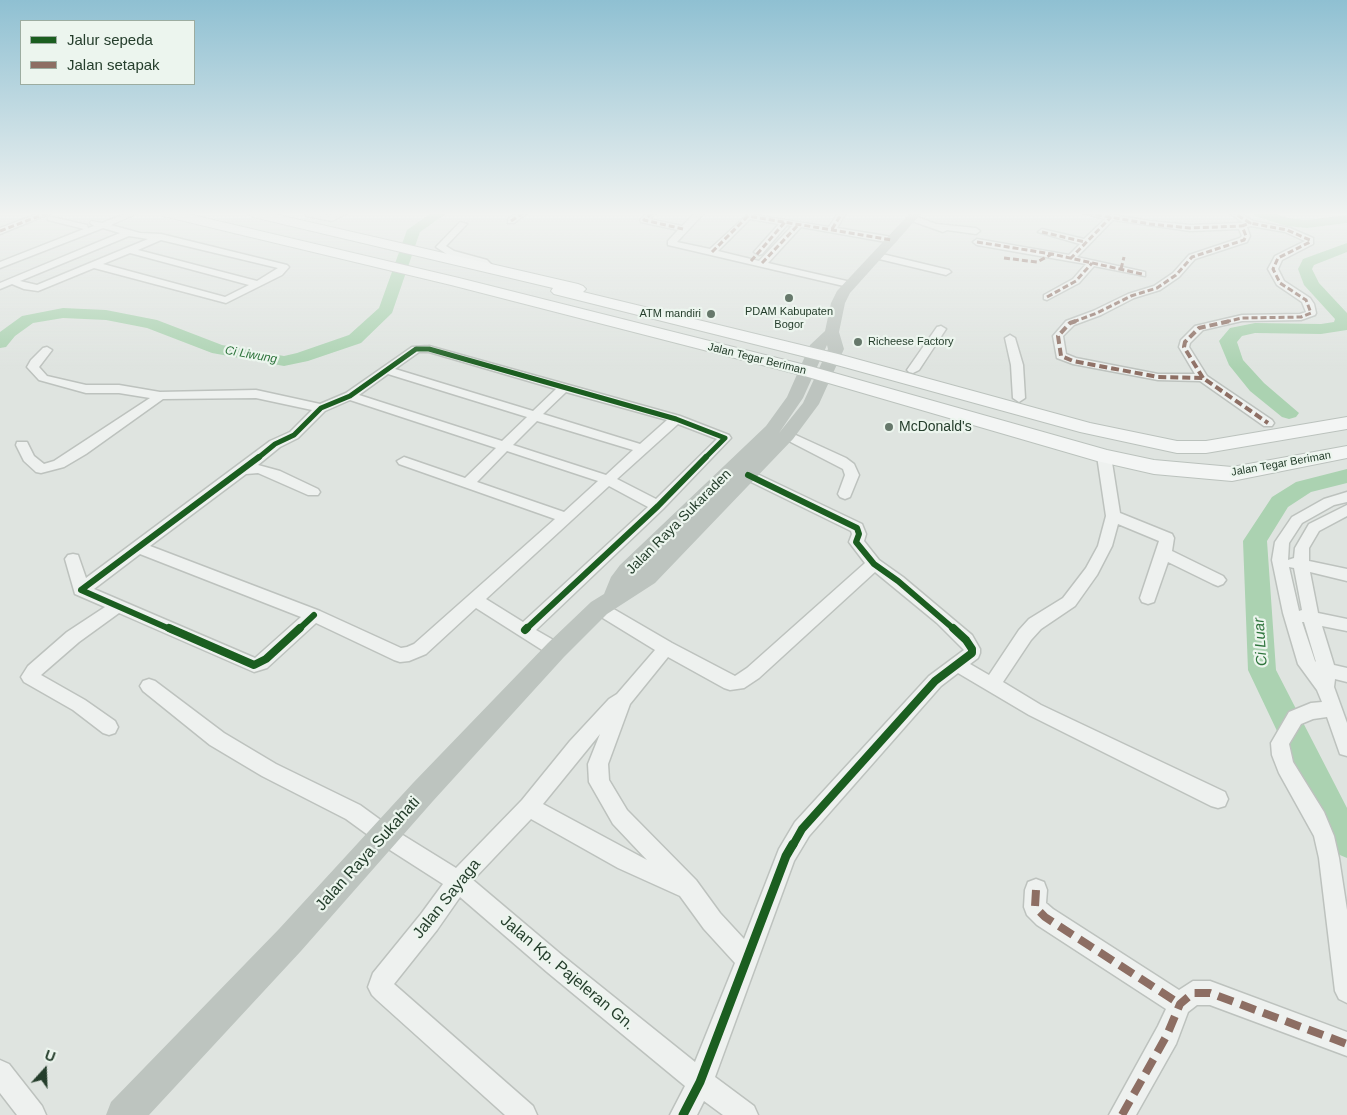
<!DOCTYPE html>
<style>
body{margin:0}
#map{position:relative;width:1347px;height:1115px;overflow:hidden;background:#dfe4e0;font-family:Helvetica,sans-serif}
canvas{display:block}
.legend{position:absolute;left:20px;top:20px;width:175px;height:65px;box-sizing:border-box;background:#ecf5ee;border:1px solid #9caca0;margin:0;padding:6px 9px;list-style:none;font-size:15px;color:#253e2c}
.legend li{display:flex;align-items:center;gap:10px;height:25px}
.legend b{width:25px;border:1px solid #9caca0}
.north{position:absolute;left:20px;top:1045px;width:50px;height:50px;-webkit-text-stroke:4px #ecf5ee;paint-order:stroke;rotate:20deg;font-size:14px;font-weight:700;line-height:20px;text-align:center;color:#253e2c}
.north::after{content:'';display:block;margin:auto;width:18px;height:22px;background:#253e2c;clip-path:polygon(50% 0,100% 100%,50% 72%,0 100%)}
</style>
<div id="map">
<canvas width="1347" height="1115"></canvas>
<ul class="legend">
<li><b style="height:6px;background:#1b5e20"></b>Jalur sepeda</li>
<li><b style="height:6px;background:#8d6e63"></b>Jalan setapak</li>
</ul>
<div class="north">U</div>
</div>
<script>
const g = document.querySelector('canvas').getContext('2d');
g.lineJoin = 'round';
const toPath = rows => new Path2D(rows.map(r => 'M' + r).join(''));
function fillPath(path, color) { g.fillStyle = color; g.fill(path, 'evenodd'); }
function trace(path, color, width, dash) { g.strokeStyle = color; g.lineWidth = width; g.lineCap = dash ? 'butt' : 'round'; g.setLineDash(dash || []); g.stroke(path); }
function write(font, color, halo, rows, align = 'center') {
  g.font = font + ' Helvetica,sans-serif'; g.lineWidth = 4.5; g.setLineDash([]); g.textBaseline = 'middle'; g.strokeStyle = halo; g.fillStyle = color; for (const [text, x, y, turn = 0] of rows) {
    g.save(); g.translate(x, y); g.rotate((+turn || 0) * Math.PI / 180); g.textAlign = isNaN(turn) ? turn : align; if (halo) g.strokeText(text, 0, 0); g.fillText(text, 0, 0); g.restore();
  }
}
const river = toPath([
 [431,213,447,213,420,232,392,313,361,343,308,361,284,366,212,353,147,328,106,320,63,318,33,323,15,336,6,347,0,348,0,332,22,316,63,308,106,310,157,320,222,345,284,356,297,353,349,335,379,308,407,230,431,213],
 [1253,213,1273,213,1288,218,1307,220,1347,215,1347,223,1307,228,1286,226,1255,216,1253,213],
 [1347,243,1347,252,1314,265,1312,269,1319,283,1347,313,1347,330,1321,334,1255,333,1242,336,1237,342,1243,360,1264,383,1299,413,1296,417,1289,419,1282,417,1250,391,1229,365,1219,341,1230,328,1255,323,1321,324,1334,322,1335,319,1304,285,1298,269,1303,259,1347,243],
 [1347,469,1347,483,1311,492,1288,507,1267,541,1276,670,1347,808,1347,858,1335,853,1248,670,1243,541,1272,497,1296,482,1347,469]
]);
const minor = toPath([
 [40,213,51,213,0,234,0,228,40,213],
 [127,213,138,213,111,225,140,233,161,234,287,265,289,267,282,275,226,303,94,268,38,291,24,289,12,284,0,289,0,283,120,233,103,228,0,268,0,262,84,229,48,220,48,216,87,225,88,228,94,226,90,223,91,221,102,223,127,213],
 [129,236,148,239,37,285,20,281,129,236],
 [161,240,278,268,257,281,138,250,161,240],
 [130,253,249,285,225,297,103,264,130,253],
 [306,213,331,215,337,213,348,213,332,221,306,216,306,213],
 [517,213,527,213,514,223,508,223,508,219,517,213],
 [647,213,656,213,650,219,682,226,695,213,704,213,677,242,710,249,748,214,829,227,838,213,846,213,837,228,892,237,896,240,892,243,801,227,768,263,851,282,851,286,848,287,668,245,668,241,678,230,641,222,640,220,647,213],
 [750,219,779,224,754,252,759,255,762,254,787,225,792,226,759,261,718,251,750,219],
 [1083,213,1101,213,1150,221,1190,225,1241,223,1243,223,1230,213,1240,213,1253,221,1290,228,1313,238,1313,244,1282,260,1278,269,1284,281,1310,298,1314,304,1316,313,1315,315,1301,320,1242,321,1203,330,1190,343,1189,347,1207,376,1272,420,1274,423,1272,426,1264,426,1200,381,1158,380,1073,364,1057,358,1053,336,1066,321,1093,311,1128,294,1154,286,1173,273,1189,255,1240,238,1242,236,1239,229,1190,231,1113,220,1077,257,1145,272,1145,276,1094,266,1079,283,1047,300,1044,299,1044,295,1073,279,1086,264,977,245,973,242,977,239,1069,255,1080,244,1038,232,1042,229,1084,239,1105,219,1083,213],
 [1251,226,1285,232,1305,241,1275,256,1268,269,1277,285,1302,302,1306,312,1300,314,1242,315,1195,326,1181,340,1179,347,1195,374,1158,374,1076,358,1066,354,1063,336,1074,325,1101,315,1134,298,1160,290,1179,277,1195,259,1247,242,1250,236,1247,227,1251,226],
 [912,215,936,224,976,228,980,231,976,234,947,230,943,232,909,220,909,216,912,215],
 [460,222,467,224,446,246,454,251,487,260,492,265,489,269,483,269,481,264,448,255,436,247,460,222],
 [878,253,949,270,951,272,946,275,875,258,873,256,878,253],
 [941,326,946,329,919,370,913,373,909,372,907,370,937,327,941,326],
 [1010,335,1015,338,1023,365,1025,398,1019,402,1013,398,1011,365,1005,338,1010,335],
 [429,346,680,416,729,435,731,438,663,509,536,630,562,645,564,650,562,655,556,657,550,655,476,608,426,654,409,661,400,662,394,660,316,623,267,668,254,672,119,613,79,642,41,675,85,700,115,721,118,727,115,733,109,735,103,733,73,710,24,682,21,677,28,666,67,632,105,607,75,594,65,559,68,555,73,554,78,555,86,578,270,441,290,432,312,410,256,398,163,399,86,454,64,467,41,473,36,472,24,461,16,445,17,442,27,442,34,456,44,464,54,461,150,398,119,393,86,393,39,380,27,367,31,360,43,348,47,347,52,350,39,367,47,376,86,385,119,385,160,392,256,390,320,404,346,393,412,347,429,346],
 [419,352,429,352,556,389,533,411,395,369,419,352],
 [388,374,527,417,502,441,359,395,388,374],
 [566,392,667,420,640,444,543,414,566,392],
 [350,400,496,448,465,478,404,457,397,461,399,464,555,519,414,644,407,647,401,648,320,611,150,546,246,474,258,473,308,495,318,495,320,492,318,489,280,471,258,465,280,447,298,438,325,411,350,400],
 [537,421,633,450,606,475,513,445,537,421],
 [678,424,717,439,656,499,617,479,678,424],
 [507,451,598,481,564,512,477,482,507,451],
 [609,486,648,507,523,622,486,599,609,486],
 [140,554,301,617,255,658,94,589,140,554],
 [787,431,846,458,854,464,859,475,850,497,845,499,840,497,838,494,845,475,843,469,783,438,781,435,787,431],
 [1104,452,1111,456,1120,513,1172,534,1174,538,1172,551,1223,576,1226,580,1223,584,1218,586,1213,584,1168,562,1154,602,1148,604,1142,602,1140,598,1159,541,1118,524,1112,546,1097,575,1075,606,1041,629,1031,640,1003,682,1041,705,1225,792,1228,799,1225,806,1218,808,1211,806,1029,715,958,673,941,686,809,836,794,861,715,1077,754,1106,758,1115,723,1115,704,1101,697,1115,670,1115,685,1086,547,972,460,897,437,930,394,984,533,1106,537,1115,505,1115,377,1000,372,995,368,987,373,973,421,914,443,884,379,843,346,819,262,776,210,745,143,691,140,686,143,681,149,679,155,681,224,733,276,764,360,805,393,829,456,868,522,800,570,741,609,699,617,694,655,650,593,612,591,608,593,604,599,602,605,604,672,643,735,676,747,668,865,563,849,542,852,534,851,531,743,478,741,475,743,472,753,472,862,524,866,534,864,541,879,560,903,577,972,635,980,649,980,653,978,658,970,664,989,675,1019,630,1029,619,1063,598,1086,568,1098,546,1106,516,1097,456,1104,452],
 [875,572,937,623,964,650,929,676,795,822,779,849,744,939,720,913,696,880,627,810,609,780,608,764,630,704,668,657,724,688,730,690,744,688,759,678,875,572],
 [600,734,588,764,589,782,613,824,647,860,543,804,600,734],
 [531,819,618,868,680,896,704,929,735,963,695,1062,563,956,473,880,531,819],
 [1347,492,1347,502,1334,505,1302,523,1289,543,1288,560,1294,558,1295,548,1309,524,1347,505,1347,516,1319,531,1309,548,1309,561,1347,569,1347,581,1310,572,1318,613,1347,619,1347,631,1322,626,1334,665,1347,668,1347,682,1335,679,1334,687,1347,723,1347,756,1340,754,1327,717,1313,719,1301,724,1289,744,1293,762,1324,812,1334,836,1339,858,1347,910,1347,1003,1339,999,1335,991,1319,858,1314,836,1279,773,1272,755,1271,743,1289,712,1311,703,1322,702,1317,690,1298,664,1283,613,1272,560,1275,542,1292,517,1324,499,1347,492],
 [1289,567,1294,568,1302,610,1299,611,1289,567],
 [1302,622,1304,622,1316,662,1315,661,1302,622],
 [1036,879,1044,882,1047,890,1046,903,1053,909,1179,990,1193,981,1210,981,1347,1032,1347,1056,1210,1005,1197,1005,1188,1012,1176,1044,1136,1115,1109,1115,1158,1026,1166,1009,1037,925,1027,915,1024,907,1025,890,1028,882,1036,879],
 [0,1060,9,1064,42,1106,46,1115,17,1115,0,1093,0,1060]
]);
const secondary = toPath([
 [910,213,922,213,850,293,845,303,839,332,844,349,819,404,793,439,655,583,607,614,564,657,433,801,301,951,149,1115,106,1115,111,1102,279,929,413,783,548,643,591,602,604,594,611,577,620,565,766,426,787,397,810,345,825,331,831,303,837,291,910,213],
 [827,345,828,349,803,403,779,433,803,398,827,345]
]);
const primary = toPath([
 [161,213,184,213,459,278,813,367,1107,450,1154,460,1232,467,1347,446,1347,458,1232,481,1154,474,1097,461,801,375,451,285,163,216,161,213],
 [246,213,270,213,578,284,583,286,586,289,583,292,838,354,1090,423,1177,441,1206,441,1347,417,1347,429,1206,453,1177,453,1080,432,826,362,554,294,551,291,553,288,253,217,246,213]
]);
const quietFar2 = toPath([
 [652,213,644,220,683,229],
 [1087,213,1150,224,1190,228,1242,226],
 [511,221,523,213],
 [832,229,842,213],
 [0,231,47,213],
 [1042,232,1085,242],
 [977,242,1052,254,1142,274],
 [712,252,748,216,892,240],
 [1004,258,1037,262,1052,254],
 [1070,259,1111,217],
 [751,261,785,222],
 [762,263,799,224],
 [1121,269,1124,257],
 [1047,297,1076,281,1092,263],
 [1073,322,1097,313,1131,296,1157,288,1176,275,1192,257,1244,240,1246,236,1242,226,1250,223,1234,213],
 [1225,322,1242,318,1301,317,1311,313,1306,300,1280,283,1273,269,1278,258,1310,242,1310,240,1287,230,1250,223]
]);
const quietFar1 = toPath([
 [1076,321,1070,323,1058,336,1061,356,1073,361,1158,377,1203,378,1268,423],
 [1203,378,1184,347,1185,342,1199,328,1230,321]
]);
const quiet = toPath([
 [1036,890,1035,907,1045,917,1180,1004],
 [1122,1115,1167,1035,1180,1004,1193,993,1210,993,1347,1044]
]);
const cyclewayFar3 = toPath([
 [258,458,275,444,294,435,321,408,350,396,416,349,429,349,676,419,725,438,705,458]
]);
const cyclewayFar2 = toPath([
 [748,475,857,528,859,534,856,542,874,564,898,581,955,630],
 [172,630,81,590,259,457],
 [298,630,314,615],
 [525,630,658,506,706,457]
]);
const cyclewayFar1 = toPath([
 [169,628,254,665,266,659,300,628],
 [525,630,527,628],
 [793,845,802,829,935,681,972,653,972,649,966,640,953,628]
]);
const cycleway = toPath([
 [683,1115,700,1082,786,856,793,844]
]);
const markers = [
 [789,298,5,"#66786b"],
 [711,314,5,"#66786b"],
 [858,342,5,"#66786b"],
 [889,427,5,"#66786b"]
];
const farPoinames = [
 ["PDAM Kabupaten",789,312],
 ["Bogor",789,325],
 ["ATM mandiri",701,314,"right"],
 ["Richeese Factory",868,342,"left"]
];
const farStreetnames = [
 ["Jalan Tegar Beriman",757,359,14],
 ["Jalan Tegar Beriman",1281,464,-10]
];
const farWaternames = [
 ["Ci Liwung",251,355,10]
];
const poiNames = [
 ["McDonald's",899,427]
];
const streetNames = [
 ["Jalan Raya Sukaraden",679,522,-45]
];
const waterNames = [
 ["Ci Luar",1261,642,-94]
];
const nearStreetnames = [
 ["Jalan Raya Sukahati",368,854,-48],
 ["Jalan Sayaga",447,899,-51],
 ["Jalan Kp. Pajeleran Gn.",567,973,40]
];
fillPath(river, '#abd2b1');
trace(minor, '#bdc2be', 3);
trace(primary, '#bbc2bd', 2);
fillPath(minor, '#eef1ef');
fillPath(secondary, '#bdc4bf');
fillPath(primary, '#f3f5f4');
trace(quietFar2, '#8d6e63', 3, [6, 3]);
trace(quietFar1, '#8d6e63', 4, [8, 4]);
trace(quiet, '#8d6e63', 8, [16, 8]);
trace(cyclewayFar3, '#1b5e20', 5);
trace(cyclewayFar2, '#1b5e20', 6);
trace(cyclewayFar1, '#1b5e20', 8);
trace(cycleway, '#1b5e20', 9);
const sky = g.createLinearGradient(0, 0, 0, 369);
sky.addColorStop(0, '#8fc0d2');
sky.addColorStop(0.58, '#f1f3f1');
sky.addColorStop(1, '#f1f3f100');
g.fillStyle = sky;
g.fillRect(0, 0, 1347, 369);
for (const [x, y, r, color] of markers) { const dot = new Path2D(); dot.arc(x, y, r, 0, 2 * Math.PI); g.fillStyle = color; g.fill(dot); trace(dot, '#ecf5ee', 2); }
write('11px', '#253e2c', '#ecf5ee', farPoinames);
write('11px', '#253e2c', '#ecf5ee', farStreetnames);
write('italic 12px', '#2e743c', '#ecf5ee', farWaternames);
write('14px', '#253e2c', '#ecf5ee', poiNames, 'left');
write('14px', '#253e2c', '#ecf5ee', streetNames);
write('italic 15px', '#2e743c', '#ecf5ee', waterNames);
write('16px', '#253e2c', '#ecf5ee', nearStreetnames);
</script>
